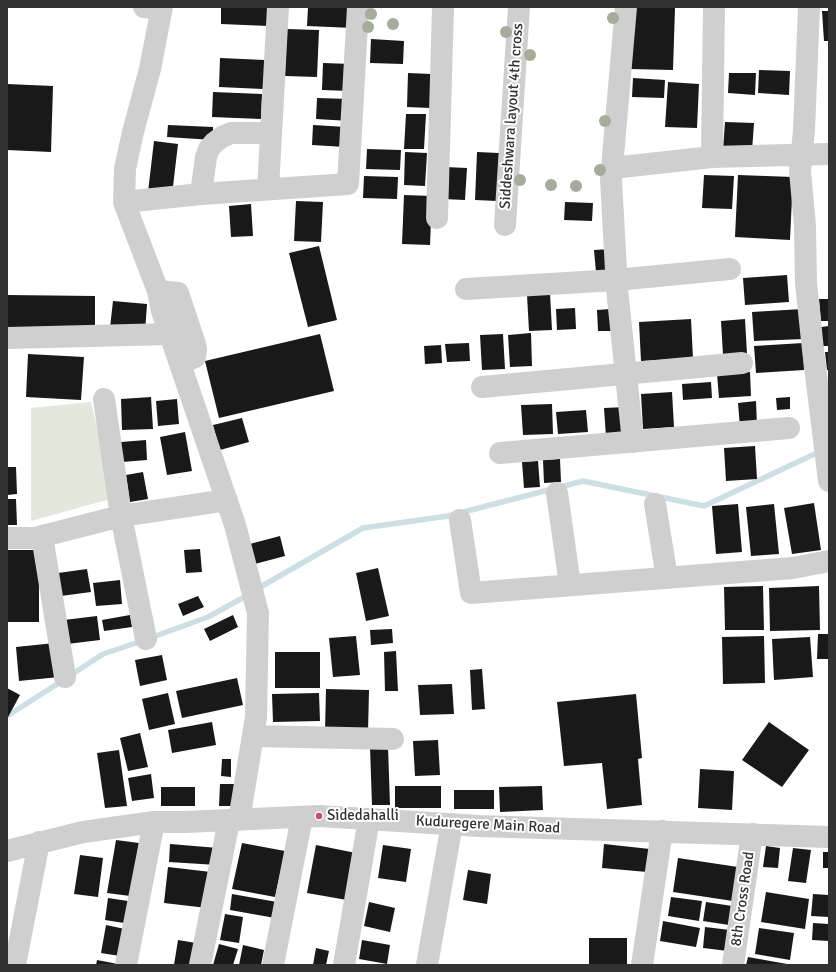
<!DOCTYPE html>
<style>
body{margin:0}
#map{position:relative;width:836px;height:972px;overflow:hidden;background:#fff;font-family:Signika,sans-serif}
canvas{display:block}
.frame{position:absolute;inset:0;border:8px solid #323232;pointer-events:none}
</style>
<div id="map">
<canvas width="836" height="972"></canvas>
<div class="frame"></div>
</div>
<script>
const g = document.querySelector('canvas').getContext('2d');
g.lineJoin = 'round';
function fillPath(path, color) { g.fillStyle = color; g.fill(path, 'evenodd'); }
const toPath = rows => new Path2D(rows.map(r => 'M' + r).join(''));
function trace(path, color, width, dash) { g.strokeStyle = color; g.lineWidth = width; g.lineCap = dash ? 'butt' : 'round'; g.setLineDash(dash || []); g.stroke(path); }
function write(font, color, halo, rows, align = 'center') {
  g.font = font + ' Signika,sans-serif'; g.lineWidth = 4; g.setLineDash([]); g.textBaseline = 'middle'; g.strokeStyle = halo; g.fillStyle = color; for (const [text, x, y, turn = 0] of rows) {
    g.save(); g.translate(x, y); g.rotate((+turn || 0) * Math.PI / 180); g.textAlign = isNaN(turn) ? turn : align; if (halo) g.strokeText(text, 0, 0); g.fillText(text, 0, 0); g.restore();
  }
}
const green = toPath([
 [91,402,114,498,31,521,31,408]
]);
const stream = toPath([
 [257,589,363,528,448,516,583,481,704,506,821,451],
 [150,638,208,617,248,595],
 [71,675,103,654,142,641],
 [7,716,62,681]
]);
const building = toPath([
 [221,7,270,7,269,26,221,24],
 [308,7,354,7,353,28,307,26],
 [632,7,675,8,673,70,629,69],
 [822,11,829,11,829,41,824,41],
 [286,29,319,30,317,77,285,76],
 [371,39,404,41,403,64,370,63],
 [220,58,265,60,263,89,219,87],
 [323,63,351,64,350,91,322,90],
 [759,70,790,71,789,95,758,93],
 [408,73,431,74,430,108,407,107],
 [729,73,756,73,755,95,728,93],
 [633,78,665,80,664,98,632,97],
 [668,82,699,84,697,128,665,127],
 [7,84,53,86,51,152,7,150],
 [213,92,262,94,261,119,212,117],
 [317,98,350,99,350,121,316,119],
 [406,114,426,114,424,149,404,149],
 [725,122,754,123,752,151,723,150],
 [168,125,213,127,213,140,167,137],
 [313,125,346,127,345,147,312,145],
 [154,141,178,144,172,195,148,192],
 [367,149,401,150,400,170,366,169],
 [405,152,427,153,425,186,404,185],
 [477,152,499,153,497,201,475,200],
 [445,167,467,168,465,200,443,199],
 [704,175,734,176,732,209,702,208],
 [738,175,793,177,790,240,735,237],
 [364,176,398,177,397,199,363,198],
 [404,195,432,196,430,245,402,244],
 [296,201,323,202,321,242,294,241],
 [565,202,593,203,592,221,564,220],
 [251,204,253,236,231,237,229,206],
 [319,246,337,320,308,327,289,253],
 [610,249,612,271,596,272,594,250],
 [787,275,789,302,745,305,743,278],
 [550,293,552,330,529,331,527,295],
 [7,295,95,296,95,328,7,327],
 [819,299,829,299,829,321,821,321],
 [113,301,147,304,145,332,110,328],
 [575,308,576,329,557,330,556,309],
 [610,309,611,331,598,331,597,310],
 [802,309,804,339,754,341,752,312],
 [691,319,693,358,641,361,639,322],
 [745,319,747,354,723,355,721,321],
 [829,326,829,346,822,346,821,327],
 [531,333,532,366,510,367,508,335],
 [320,334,334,391,219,418,205,361],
 [503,334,505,369,482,370,480,335],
 [469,343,470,361,447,362,445,344],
 [803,343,804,370,756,373,754,346],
 [441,345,442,363,425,364,424,346],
 [825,352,829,352,829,370,827,370],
 [28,354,84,357,81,400,26,397],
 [750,372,751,396,719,398,717,374],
 [711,382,712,398,683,400,682,384],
 [672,392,674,427,643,429,641,394],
 [151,397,153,429,122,430,121,399],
 [790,397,790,409,777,410,776,398],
 [177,399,179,424,158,426,156,401],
 [756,401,757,426,740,427,738,403],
 [552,404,553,434,523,435,521,405],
 [626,407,628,435,606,437,604,408],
 [586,410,588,432,558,434,556,412],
 [242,418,249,442,220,450,213,425],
 [185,432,192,471,167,475,160,437],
 [146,440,147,460,122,462,121,442],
 [755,446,757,479,726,481,724,448],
 [560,459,561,482,544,483,543,460],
 [538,461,540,487,524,488,522,462],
 [7,467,16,467,17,494,7,495],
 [143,472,148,499,130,502,126,475],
 [7,499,16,499,17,525,7,525],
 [814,503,821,550,792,554,784,508],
 [738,504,742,552,716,554,712,506],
 [774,504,779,554,751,556,746,507],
 [280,536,285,556,251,565,246,545],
 [200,549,202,572,186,573,184,550],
 [7,550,39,550,39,622,7,622],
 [378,568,389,616,366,621,356,573],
 [87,569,91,592,61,596,58,573],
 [120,580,122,604,96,606,93,583],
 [763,586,764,630,725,630,724,587],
 [819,586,820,630,770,631,769,588],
 [198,596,204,607,183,616,178,604],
 [130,615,132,627,104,631,102,620],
 [233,615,238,627,210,641,204,629],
 [97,616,100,640,67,644,64,620],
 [392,629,393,643,371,645,370,630],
 [818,634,829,634,829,659,817,659],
 [356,636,360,675,333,677,329,638],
 [764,636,765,683,723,684,722,637],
 [810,637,813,677,774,680,772,639],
 [55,643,59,677,19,681,16,647],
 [396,651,398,691,385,691,384,652],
 [275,652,320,652,320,688,275,688],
 [162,655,167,680,140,686,135,660],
 [482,669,485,709,472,710,470,670],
 [237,678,243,705,182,718,176,691],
 [452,684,454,714,420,715,418,685],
 [7,688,20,695,7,719],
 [326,689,369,690,368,732,325,731],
 [168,693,175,724,149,730,142,699],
 [319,693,320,721,273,722,272,694],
 [636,694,642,758,638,759,642,805,607,809,602,763,564,766,557,702],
 [212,722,216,745,172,753,168,730],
 [769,722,809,750,782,787,742,760],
 [140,733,148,767,128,771,120,738],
 [438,740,440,775,415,776,413,741],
 [370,747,388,747,390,805,372,805],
 [119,750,127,806,105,808,97,753],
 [222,759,231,759,231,777,221,776],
 [700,769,734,771,732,810,698,808],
 [151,774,154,798,132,801,128,778],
 [220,784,234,784,233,806,219,806],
 [395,786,441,786,441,808,395,808],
 [542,786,543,810,500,812,499,787],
 [161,787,195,787,195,806,161,806],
 [454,790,494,790,494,809,454,809],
 [116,840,139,843,130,896,107,893],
 [242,843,285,851,275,897,232,889],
 [170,844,218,848,217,865,169,862],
 [604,844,650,849,647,872,602,868],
 [316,845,356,853,347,900,307,893],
 [383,845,411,849,406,882,378,878],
 [766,846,780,848,778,868,763,867],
 [793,848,811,850,806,883,788,881],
 [823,852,829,852,829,868,823,868],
 [80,855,103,858,98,897,74,894],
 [678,858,738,867,733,901,673,892],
 [168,867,211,872,207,908,164,903],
 [468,870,491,874,487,904,463,900],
 [766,892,809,899,805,929,761,922],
 [232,894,277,902,275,918,230,910],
 [813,894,829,895,829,917,811,916],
 [671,897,702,901,699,921,668,916],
 [108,898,128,901,124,923,105,920],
 [369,902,395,908,390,932,364,926],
 [706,902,732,906,729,925,703,921],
 [225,914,243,917,239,943,220,940],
 [663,921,700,928,696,947,660,941],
 [813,923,829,924,829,941,812,940],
 [106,925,125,929,120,956,101,953],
 [705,927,730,930,728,951,703,948],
 [759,928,794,933,790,960,755,954],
 [589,938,627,938,627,965,589,965],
 [178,940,196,943,193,965,174,965],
 [362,940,390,945,387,964,359,959],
 [219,944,238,949,233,965,213,965],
 [243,945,264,950,261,965,239,965],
 [316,948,329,951,326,965,313,965],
 [748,957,787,964,787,965,746,965],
 [97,960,118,964,118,965,96,965]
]);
const minor = toPath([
 [144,7,161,10],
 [162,7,150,69,133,132,125,169,124,202,158,291,162,311,235,525,258,613,256,717,239,820],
 [626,7,611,179,617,289,633,442],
 [809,7,804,130,800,171,805,226,806,283,813,350,829,481],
 [712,157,714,7],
 [612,168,712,157,829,154],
 [268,189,278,7],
 [201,194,206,157,209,149,214,143,222,137,231,133,271,133],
 [124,202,201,194,348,184,358,7],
 [437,218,443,7],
 [505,225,519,7],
 [466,289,616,280,730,269],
 [158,291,178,293,195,344,196,350,195,357,180,364],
 [7,338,170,334],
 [482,387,742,363],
 [104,399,121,516,146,639],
 [500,453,789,428],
 [557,493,570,585],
 [655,504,667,578],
 [460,520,471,593,793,568,829,561],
 [42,536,65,677],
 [7,538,35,538,121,516,227,500],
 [253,736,393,739],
 [7,851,83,832,154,822,185,822,319,816,479,826,829,837],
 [15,965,39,842],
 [126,965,154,822],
 [200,965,229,821],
 [273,965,302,817],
 [344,965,369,819],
 [427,965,452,824],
 [642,965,662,831],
 [733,965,752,834]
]);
const trees = [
 [371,14],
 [613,18],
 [393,24],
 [368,27],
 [506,32],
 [530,55],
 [605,121],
 [600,170],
 [520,180],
 [551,185],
 [576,186]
];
const markers = [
 [319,816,4,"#d64764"]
];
const streetNames = [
 ["Siddeshwara layout 4th cross",512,116,-86],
 ["Kuduregere Main Road",488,825,3],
 ["8th Cross Road",743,899,-82]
];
const poiNames = [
 ["Sidedahalli",327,816]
];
fillPath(green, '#e3e8dc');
trace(stream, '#cae0e6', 5.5);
fillPath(building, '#191919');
trace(minor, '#cfcfcf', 22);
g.fillStyle = '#a4ad97';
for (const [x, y] of trees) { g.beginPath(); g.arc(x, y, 6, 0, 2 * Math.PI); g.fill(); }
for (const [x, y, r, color] of markers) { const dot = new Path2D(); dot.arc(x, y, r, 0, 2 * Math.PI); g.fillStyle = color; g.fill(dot); trace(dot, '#fff', 1.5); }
write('15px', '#323232', '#fff', streetNames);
write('15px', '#323232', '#fff', poiNames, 'left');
</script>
